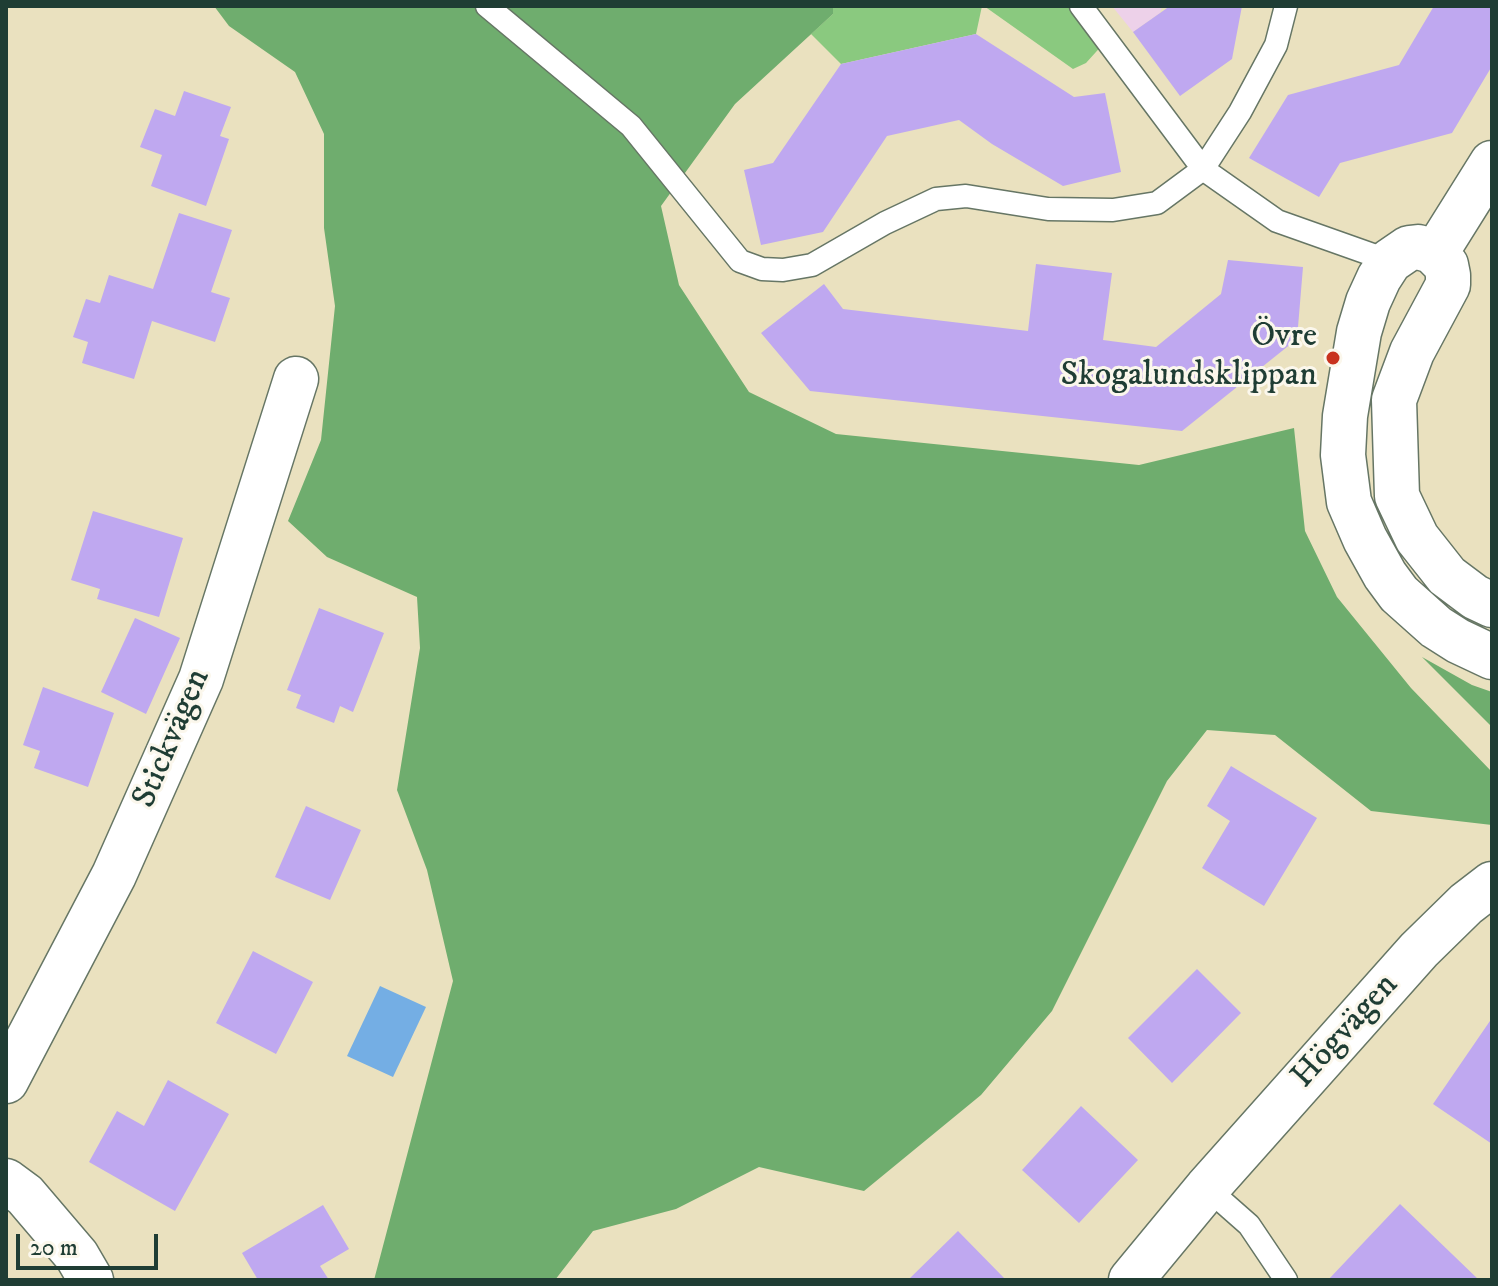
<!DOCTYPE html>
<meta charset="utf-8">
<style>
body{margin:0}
#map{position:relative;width:1498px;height:1286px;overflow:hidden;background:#eae1bf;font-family:"IM FELL DW Pica",serif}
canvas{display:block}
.frame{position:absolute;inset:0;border:8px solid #1f3d34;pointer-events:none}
.scale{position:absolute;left:16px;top:1234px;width:142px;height:36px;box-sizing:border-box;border:4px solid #1f3d34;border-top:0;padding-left:10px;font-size:24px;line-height:28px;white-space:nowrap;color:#1f3d34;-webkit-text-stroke:6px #fbf7ec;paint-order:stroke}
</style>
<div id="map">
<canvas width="1498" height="1286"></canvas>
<div class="frame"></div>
<div class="scale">20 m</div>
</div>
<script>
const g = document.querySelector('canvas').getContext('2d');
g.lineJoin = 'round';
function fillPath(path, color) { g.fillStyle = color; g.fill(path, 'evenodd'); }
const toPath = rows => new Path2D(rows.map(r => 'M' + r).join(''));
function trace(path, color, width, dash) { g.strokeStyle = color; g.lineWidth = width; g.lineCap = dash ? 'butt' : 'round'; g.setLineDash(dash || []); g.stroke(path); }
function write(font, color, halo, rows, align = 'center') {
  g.font = font + ' "IM FELL DW Pica",serif'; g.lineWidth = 6; g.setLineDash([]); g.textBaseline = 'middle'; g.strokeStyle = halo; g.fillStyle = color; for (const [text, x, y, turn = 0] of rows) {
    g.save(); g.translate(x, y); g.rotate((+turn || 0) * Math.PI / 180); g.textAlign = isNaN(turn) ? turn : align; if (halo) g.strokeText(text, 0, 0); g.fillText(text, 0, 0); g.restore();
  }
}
const built = toPath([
 [1112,6,1162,6,1160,13,1133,32]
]);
const green = toPath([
 [833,6,982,6,976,34,841,64,811,34,833,14],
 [984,6,1068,6,1105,42,1086,63,1073,69]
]);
const forest = toPath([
 [214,6,833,6,833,14,735,104,661,206,679,285,749,392,836,434,1139,465,1294,428,1305,531,1337,597,1411,688,1492,772,1492,825,1371,811,1275,735,1207,730,1167,781,1052,1011,981,1095,864,1191,759,1167,676,1209,593,1231,555,1280,374,1280,453,981,427,870,397,790,420,648,417,597,327,557,288,521,321,440,335,306,324,228,324,134,295,72,229,26],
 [1422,657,1472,685,1492,692,1492,727]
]);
const water = toPath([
 [380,986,426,1007,393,1077,347,1056]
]);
const building = toPath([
 [1170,6,1242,6,1232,59,1180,96,1133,32],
 [1434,6,1492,6,1492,66,1452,133,1340,163,1319,197,1249,158,1288,95,1399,65],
 [976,34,1074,97,1105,93,1121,172,1063,186,992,144,959,120,887,136,823,232,761,245,744,170,773,163,841,64],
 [184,91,231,107,220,136,229,139,206,206,151,186,162,155,140,147,155,109,175,116],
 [179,213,232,230,211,292,230,298,215,342,152,321,134,379,82,363,88,342,73,337,86,299,100,303,109,275,153,289],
 [1228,260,1303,267,1297,339,1182,431,810,391,761,333,824,284,843,309,1028,331,1036,264,1112,273,1103,340,1156,347,1221,294],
 [93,511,183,538,159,617,97,599,100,589,71,580],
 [319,608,384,633,353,712,340,706,334,723,296,708,301,695,287,690],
 [135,618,180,638,146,714,101,692],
 [43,687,114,713,88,787,34,768,40,751,23,745],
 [1231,766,1317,818,1264,906,1202,868,1230,821,1207,806],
 [306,806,361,830,330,900,275,877],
 [253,951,313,982,276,1054,216,1023],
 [1197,969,1241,1013,1172,1083,1128,1038],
 [1492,1018,1492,1144,1433,1104],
 [168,1080,229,1114,175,1211,89,1162,117,1111,144,1126],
 [1081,1106,1138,1160,1079,1223,1022,1170],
 [1400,1204,1479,1280,1328,1280],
 [323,1205,349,1249,320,1266,329,1280,258,1280,242,1253],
 [958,1231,1006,1280,908,1280]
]);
const lane = toPath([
 [487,6,631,126,740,261,762,269,783,270,812,265,885,223,936,199,966,196,1048,209,1113,210,1157,203,1203,169,1240,112,1276,45,1286,6],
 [1081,6,1203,169,1277,221,1390,261],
 [1207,1188,1249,1225,1286,1280]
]);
const street = toPath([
 [1435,254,1492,163],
 [1492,605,1475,597,1447,576,1417,538,1397,496,1394,400,1412,352,1448,285,1448,275,1446,265,1432,251,1418,247,1409,248,1390,261,1379,278,1368,302,1359,332,1345,416,1343,455,1349,502,1365,539,1385,575,1399,594,1436,627,1458,641,1492,657],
 [6,1081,114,875,201,679,296,379],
 [6,1181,25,1195,77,1256,91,1280],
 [1131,1280,1207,1188,1419,950,1466,904,1492,884]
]);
const markers = [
 [1333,358,8,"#c8321e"]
];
const poiNames = [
 ["Övre",1317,338],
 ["Skogalundsklippan",1317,377]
];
const streetNames = [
 ["Stickvägen",173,739,-67],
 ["Högvägen",1346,1032,-48]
];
fillPath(built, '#edd1e9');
fillPath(green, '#8ac97f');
fillPath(forest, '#6fad6e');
fillPath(water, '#74aee4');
fillPath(building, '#bfa8f0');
trace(lane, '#667665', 25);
trace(street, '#667665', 47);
trace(lane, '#fff', 22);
trace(street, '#fff', 44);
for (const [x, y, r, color] of markers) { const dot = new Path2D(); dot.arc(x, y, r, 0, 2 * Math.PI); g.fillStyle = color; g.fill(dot); trace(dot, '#fbf7ec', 3); }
write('34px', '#1f3d34', '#fbf7ec', poiNames, 'right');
write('34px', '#1f3d34', '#fbf7ec', streetNames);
</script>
